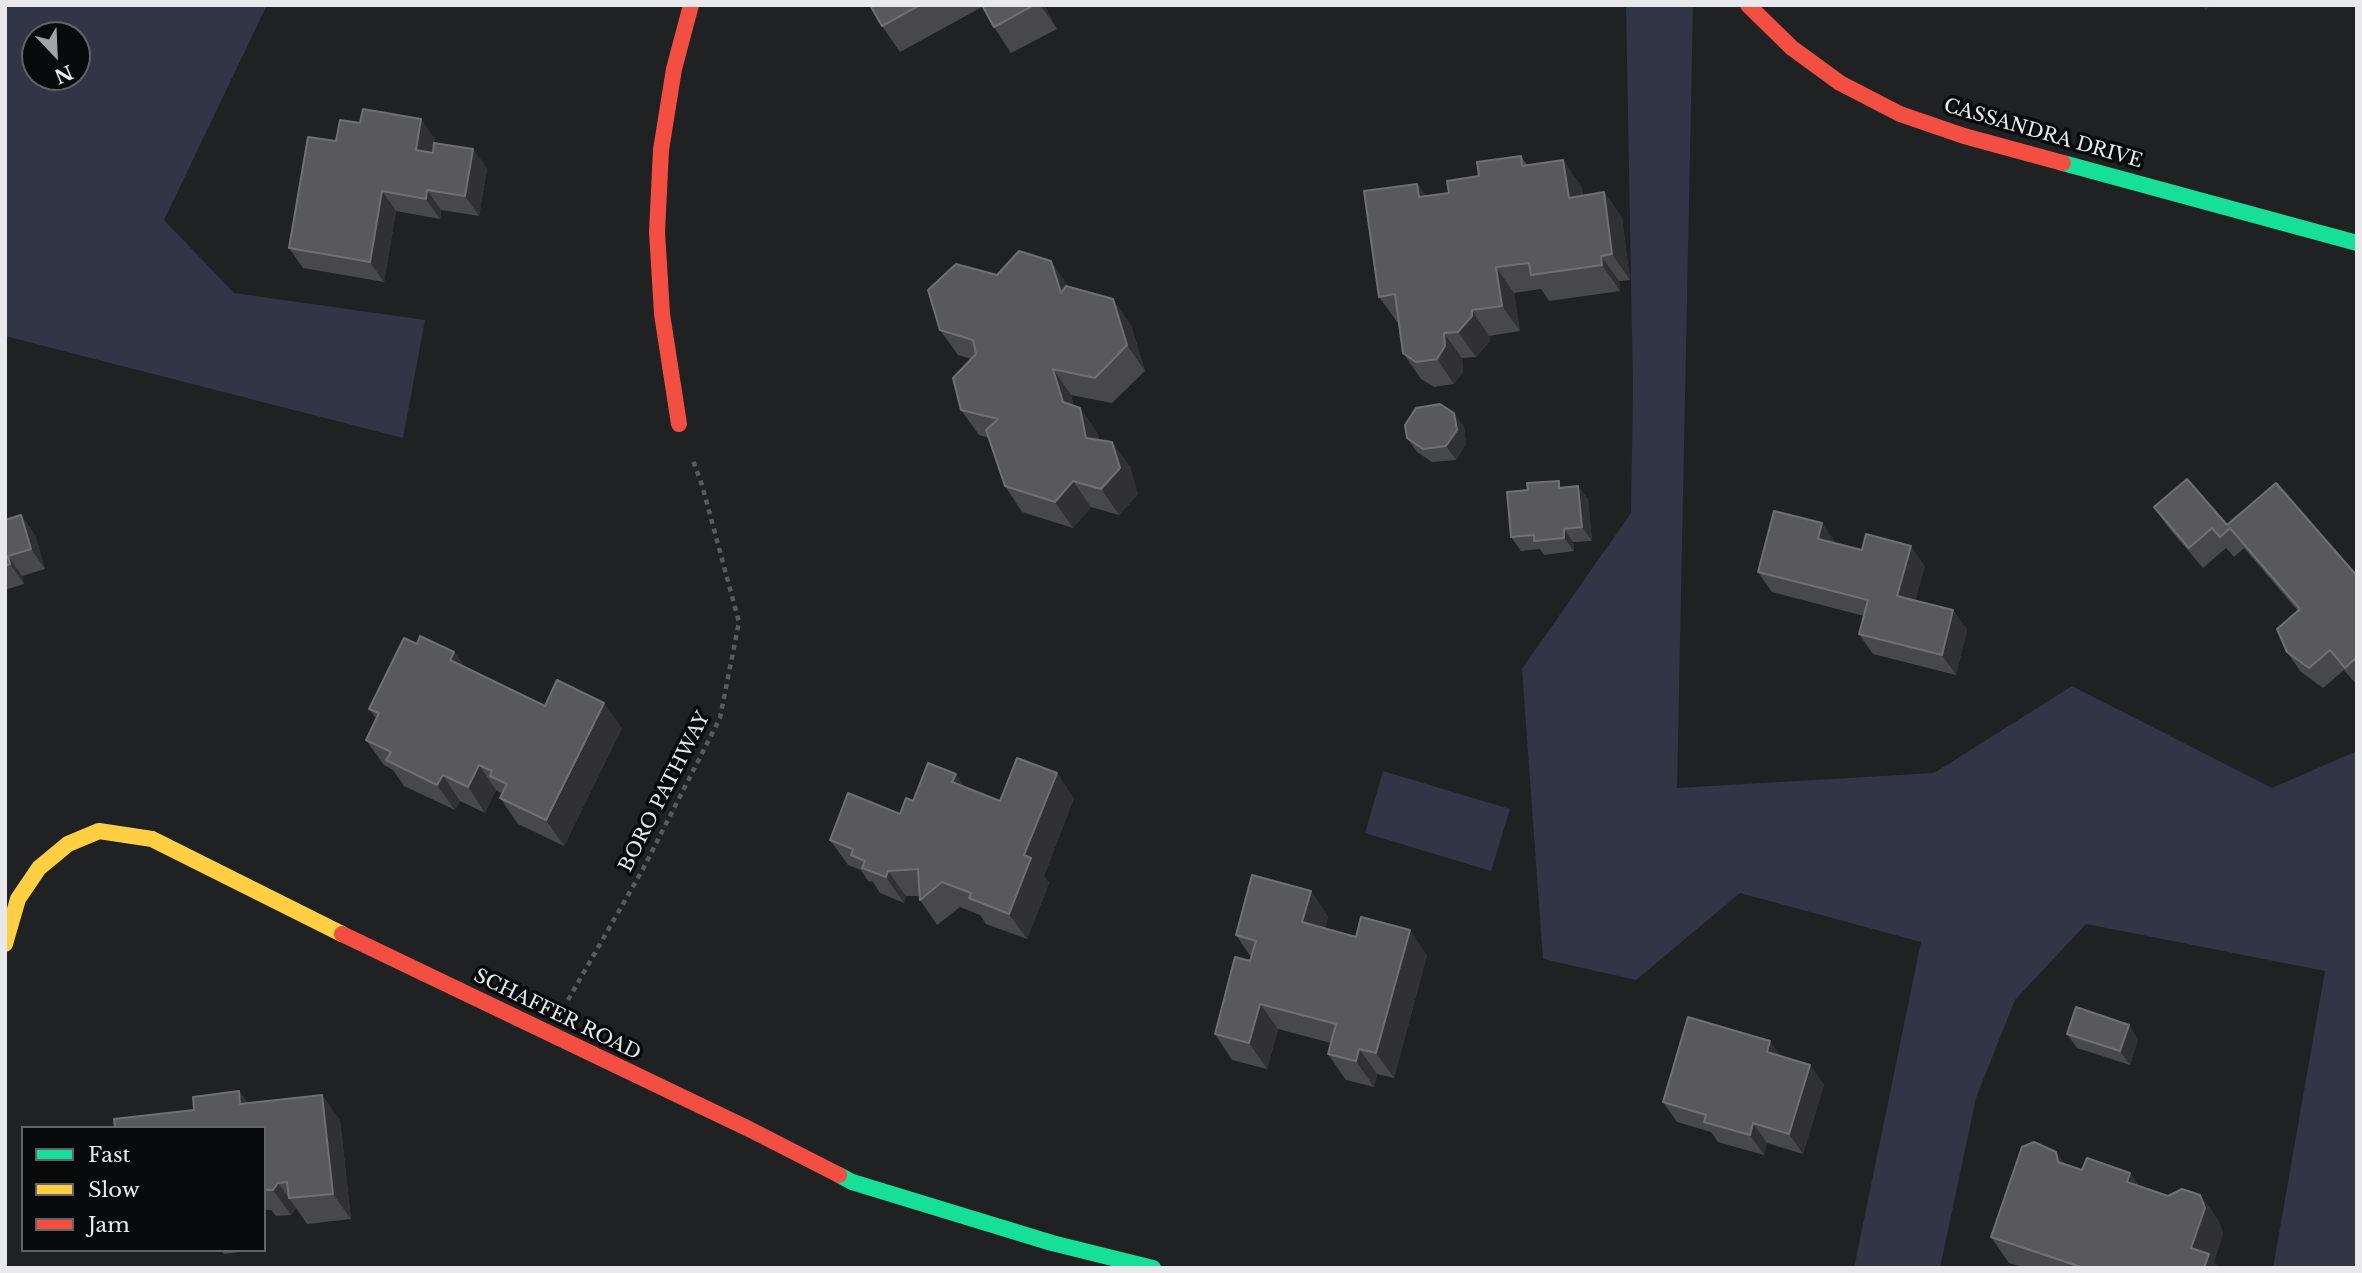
<!DOCTYPE html>
<style>
body{margin:0}
#map{position:relative;width:2362px;height:1273px;overflow:hidden;background:#202122;font-family:"Libre Baskerville",serif}
canvas{display:block}
.frame{position:absolute;inset:0;border:7px solid #e9e9eb;pointer-events:none}
.legend{position:absolute;left:21px;top:1126px;width:245px;height:126px;box-sizing:border-box;background:#090a0b;border:2px solid #636365;margin:0;padding:9px 12px;list-style:none;font-size:21px;color:#e9e9eb}
.legend li{display:flex;align-items:center;gap:14px;height:35px}
.legend b{width:35px;border:2px solid #636365}
.north{position:absolute;left:21px;top:21px;width:70px;height:70px;box-sizing:border-box;background:#090a0b;border:2px solid #636365;border-radius:50%;rotate:157deg;font-size:19px;font-weight:700;line-height:28px;text-align:center;color:#e9e9eb}
.north::after{content:'';display:block;margin:auto;width:24px;height:32px;background:#a3a3a5;clip-path:polygon(50% 0,100% 100%,50% 72%,0 100%)}
</style>
<div id="map">
<canvas width="2362" height="1273"></canvas>
<div class="frame"></div>
<ul class="legend">
<li><b style="height:9px;background:#16e098"></b>Fast</li>
<li><b style="height:9px;background:#ffcf43"></b>Slow</li>
<li><b style="height:9px;background:#f24e42"></b>Jam</li>
</ul>
<div class="north">N</div>
</div>
<script>
const g = document.querySelector('canvas').getContext('2d');
g.lineJoin = 'round';
function fillPath(path, color) { g.fillStyle = color; g.fill(path, 'evenodd'); }
const toPath = rows => new Path2D(rows.map(r => 'M' + r).join(''));
function trace(path, color, width, dash) { g.strokeStyle = color; g.lineWidth = width; g.lineCap = dash ? 'butt' : 'round'; g.setLineDash(dash || []); g.stroke(path); }
function write(font, color, halo, rows, align = 'center') {
  g.font = font + ' "Libre Baskerville",serif'; g.lineWidth = 7; g.setLineDash([]); g.textBaseline = 'middle'; g.strokeStyle = halo; g.fillStyle = color; for (const [text, x, y, turn = 0] of rows) {
    g.save(); g.translate(x, y); g.rotate((+turn || 0) * Math.PI / 180); g.textAlign = isNaN(turn) ? turn : align; if (halo) g.strokeText(text, 0, 0); g.fillText(text, 0, 0); g.restore();
  }
}
const green = toPath([
 [5,5,267,5,164,220,234,293,425,320,403,438,5,336],
 [35,35,77,35,77,77,35,77],
 [1626,5,1693,5,1677,788,1934,773,2072,686,2272,788,2357,751,2357,1268,2273,1268,2325,971,2086,924,2015,1000,1976,1098,1940,1268,1854,1268,1921,942,1740,893,1636,980,1543,959,1522,669,1631,513,1633,388],
 [1383,771,1510,809,1491,871,1365,833]
]);
const path = toPath([
 [568,1000,643,869,720,718,739,622,702,485,692,458]
]);
const fast = toPath([
 [2063,163,2357,243],
 [839,1175,852,1182,1052,1243,1153,1268]
]);
const slow = toPath([
 [5,944,18,899,39,868,68,844,99,831,152,839,342,934]
]);
const jam = toPath([
 [1748,5,1792,48,1840,83,1900,114,1964,136,2063,163],
 [679,424,662,314,657,232,661,150,674,69,691,5],
 [342,934,749,1129,839,1175]
]);
const wall = toPath([
 [870,5,1044,5,1057,29,1011,53,994,27,982,7,900,52,882,26],
 [435,139,435,143,473,149,487,169,479,216,441,210,440,219,396,211,384,282,303,268,289,248,336,141],
 [1521,156,1527,165,1563,160,1581,186,1583,196,1604,192,1622,218,1630,280,1619,281,1620,291,1549,301,1541,289,1514,293,1520,331,1489,336,1490,341,1476,357,1462,358,1463,372,1454,384,1434,387,1421,379,1403,353,1399,322,1397,322,1379,297,1417,184,1426,196,1449,193,1479,176],
 [997,275,1069,287,1131,325,1145,371,1112,403,1071,395,1074,407,1080,408,1098,434,1099,440,1112,442,1130,467,1138,494,1119,515,1091,507,1073,528,1022,512,1005,486,989,438,979,435,961,410,971,359,958,355,940,330],
 [1454,413,1464,427,1466,444,1456,460,1432,462,1417,452,1407,438],
 [1563,487,1588,499,1592,541,1573,542,1574,551,1544,555,1540,549,1521,551,1511,537],
 [2154,507,2227,525,2357,576,2357,685,2344,670,2323,688,2301,672,2287,652,2298,611,2244,548,2234,557,2226,548,2203,568,2168,527],
 [21,515,35,535,45,569,22,576,24,584,5,590,5,520],
 [1836,544,1925,566,1915,600,1953,610,1967,630,1956,675,1873,654,1859,634,1864,616,1772,592,1758,572],
 [417,644,454,652,464,666,545,706,622,728,564,846,518,824,500,798,502,794,496,790,485,813,460,801,455,810,404,786,393,770,384,765,366,740,376,718,369,709],
 [965,787,1000,801,1074,798,1044,876,1049,883,1027,939,986,924,980,915,960,907,937,925,920,900,919,896,906,896,904,903,880,893,873,882,868,881,861,870,848,865,830,840,900,814,913,801],
 [1311,891,1328,917,1325,928,1427,955,1394,1078,1377,1074,1374,1087,1346,1080,1328,1054,1331,1043,1278,1029,1267,1069,1232,1060,1215,1034,1251,957,1236,935],
 [2067,1034,2138,1039,2130,1065,2077,1048],
 [1781,1056,1810,1065,1824,1085,1803,1154,1767,1143,1764,1155,1718,1142,1711,1132,1677,1122,1663,1102],
 [239,1091,248,1103,322,1095,340,1120,351,1219,307,1224,296,1208,291,1215,276,1216,271,1210,264,1210,264,1128,194,1110],
 [2056,1152,2064,1163,2082,1170,2130,1173,2139,1186,2168,1196,2200,1195,2218,1220,2223,1233,2214,1262,2218,1268,2025,1268,2009,1263,1991,1237],
 [221,1250,255,1250,224,1254]
]);
const shadedWall = toPath([
 [1040,5,1044,5,1057,29],
 [2202,5,2210,5,2206,11],
 [421,119,435,139,430,169,416,150],
 [473,149,487,169,479,216,465,196],
 [1563,160,1581,186,1586,223,1569,198],
 [1417,184,1435,209,1419,197],
 [427,190,441,210,440,219,426,199],
 [382,191,396,211,384,282,370,262],
 [1604,192,1622,218,1630,280,1612,254],
 [1601,256,1619,281,1620,291,1602,265],
 [1051,261,1069,287,1061,293],
 [1496,267,1514,293,1520,331,1502,306],
 [1113,299,1131,325,1145,371,1127,345],
 [1472,310,1489,336,1490,341,1476,357,1458,332],
 [1444,333,1462,358,1463,372,1454,384,1437,359],
 [1053,369,1071,395,1080,428,1063,402],
 [1080,408,1098,434,1104,464,1086,438],
 [1454,413,1464,427,1466,444,1456,460,1446,446],
 [1112,442,1130,467,1138,494,1119,515,1101,489],
 [1073,481,1091,507,1073,528,1055,502],
 [1578,486,1588,499,1592,541,1582,527],
 [21,515,35,535,45,569,31,549],
 [1822,523,1836,543,1818,539],
 [1564,529,1573,542,1574,551,1564,538],
 [1911,546,1925,566,1911,616,1897,596],
 [8,556,22,576,24,584,10,564],
 [1953,610,1967,630,1956,675,1942,655],
 [454,652,472,678,450,660],
 [604,703,622,728,564,846,546,820],
 [479,765,496,790,485,813,468,787],
 [1057,773,1074,798,1044,876,1049,883,1027,939,1009,914,1024,855],
 [956,774,974,800,952,782],
 [443,775,460,801,455,810,437,785],
 [888,871,906,896,904,903,886,877],
 [1311,891,1328,917,1320,947,1302,922],
 [1410,930,1427,955,1394,1078,1376,1053],
 [1260,1004,1278,1029,1267,1069,1249,1043],
 [2129,1025,2138,1039,2130,1065,2120,1051],
 [1770,1041,1784,1061,1767,1052],
 [1359,1049,1377,1074,1374,1087,1356,1061],
 [1810,1065,1824,1085,1803,1154,1789,1134],
 [239,1091,257,1116,240,1104],
 [322,1095,340,1120,351,1219,333,1194],
 [1753,1123,1767,1143,1764,1155,1750,1135],
 [2056,1152,2074,1178,2058,1162],
 [2130,1173,2148,1199,2127,1182],
 [278,1183,296,1208,291,1215,273,1190],
 [2200,1195,2218,1220,2223,1233,2214,1262,2218,1268,2204,1268,2191,1248]
]);
const building = toPath([
 [870,5,920,5,882,26,870,5],
 [982,5,1034,5,994,27,982,5],
 [363,109,421,119,416,150,433,153,434,143,473,149,465,196,427,190,426,199,382,191,370,262,289,248,308,137,336,141,340,120,360,123,363,109],
 [1521,156,1522,166,1563,160,1569,198,1604,192,1612,254,1601,256,1602,265,1531,275,1529,263,1496,267,1502,306,1472,310,1472,316,1458,332,1444,333,1445,346,1437,359,1416,362,1403,353,1395,294,1379,297,1364,191,1417,184,1419,197,1449,193,1447,181,1479,176,1477,162,1521,156],
 [1019,251,1051,261,1061,293,1066,286,1113,299,1127,345,1095,378,1053,369,1063,402,1080,408,1086,438,1112,442,1120,468,1101,489,1073,481,1055,502,1005,486,986,430,998,419,961,410,953,378,976,354,973,340,940,330,928,290,956,264,997,275,1019,251],
 [1440,404,1454,413,1457,430,1446,446,1423,449,1407,438,1405,425,1416,408,1440,404],
 [2187,479,2227,525,2276,483,2357,576,2357,657,2345,668,2330,650,2309,668,2287,652,2277,629,2300,609,2230,528,2220,537,2212,528,2189,548,2154,507,2187,479],
 [1559,481,1559,488,1578,486,1582,527,1564,529,1564,538,1534,541,1534,535,1511,537,1507,492,1528,490,1527,483,1559,481],
 [1774,511,1822,523,1818,539,1862,550,1866,534,1911,546,1897,596,1953,610,1942,655,1859,634,1868,600,1758,572,1774,511],
 [21,515,31,549,8,556,10,564,5,566,5,520,21,515],
 [420,636,454,652,450,660,545,706,557,680,604,703,546,820,500,798,507,784,490,776,492,771,479,765,468,787,443,775,437,785,386,760,391,752,366,740,379,713,369,709,404,638,417,644,420,636],
 [1017,758,1057,773,1024,855,1031,858,1009,914,969,898,971,893,942,882,920,900,918,869,888,871,886,877,862,868,865,861,851,855,853,849,830,840,848,793,900,814,906,798,913,801,928,763,956,774,952,782,1000,801,1017,758],
 [1252,875,1311,891,1302,922,1356,937,1361,917,1410,930,1376,1053,1359,1049,1356,1061,1328,1054,1336,1024,1260,1004,1249,1043,1215,1034,1235,957,1250,961,1256,941,1236,935,1252,875],
 [2076,1007,2129,1025,2120,1051,2067,1034,2076,1007],
 [1688,1017,1770,1041,1767,1052,1810,1065,1789,1134,1753,1123,1750,1135,1704,1122,1706,1115,1663,1102,1688,1017],
 [239,1091,240,1104,322,1095,333,1194,289,1198,287,1182,278,1183,273,1190,264,1190,264,1128,115,1128,114,1119,194,1110,193,1097,239,1091],
 [2034,1142,2056,1152,2058,1162,2082,1170,2087,1158,2130,1173,2127,1182,2168,1196,2182,1189,2200,1195,2205,1208,2191,1248,2209,1254,2204,1268,2084,1268,1991,1237,2022,1147,2034,1142]
]);
const streetNames = [
 ["CASSANDRA DRIVE",2043,134,16],
 ["BORO PATHWAY",665,792,-63],
 ["SCHAFFER ROAD",557,1015,26]
];
fillPath(green, '#323546');
trace(path, '#585a5f', 4.5, [5, 5]);
trace(fast, '#16e098', 16);
trace(slow, '#ffcf43', 16);
trace(jam, '#f24e42', 16);
fillPath(wall, '#48484a');
fillPath(shadedWall, '#313133');
fillPath(building, '#59595b');
trace(building, '#707072', 2);
write('19px', '#e9e9eb', '#090a0b', streetNames);
</script>
